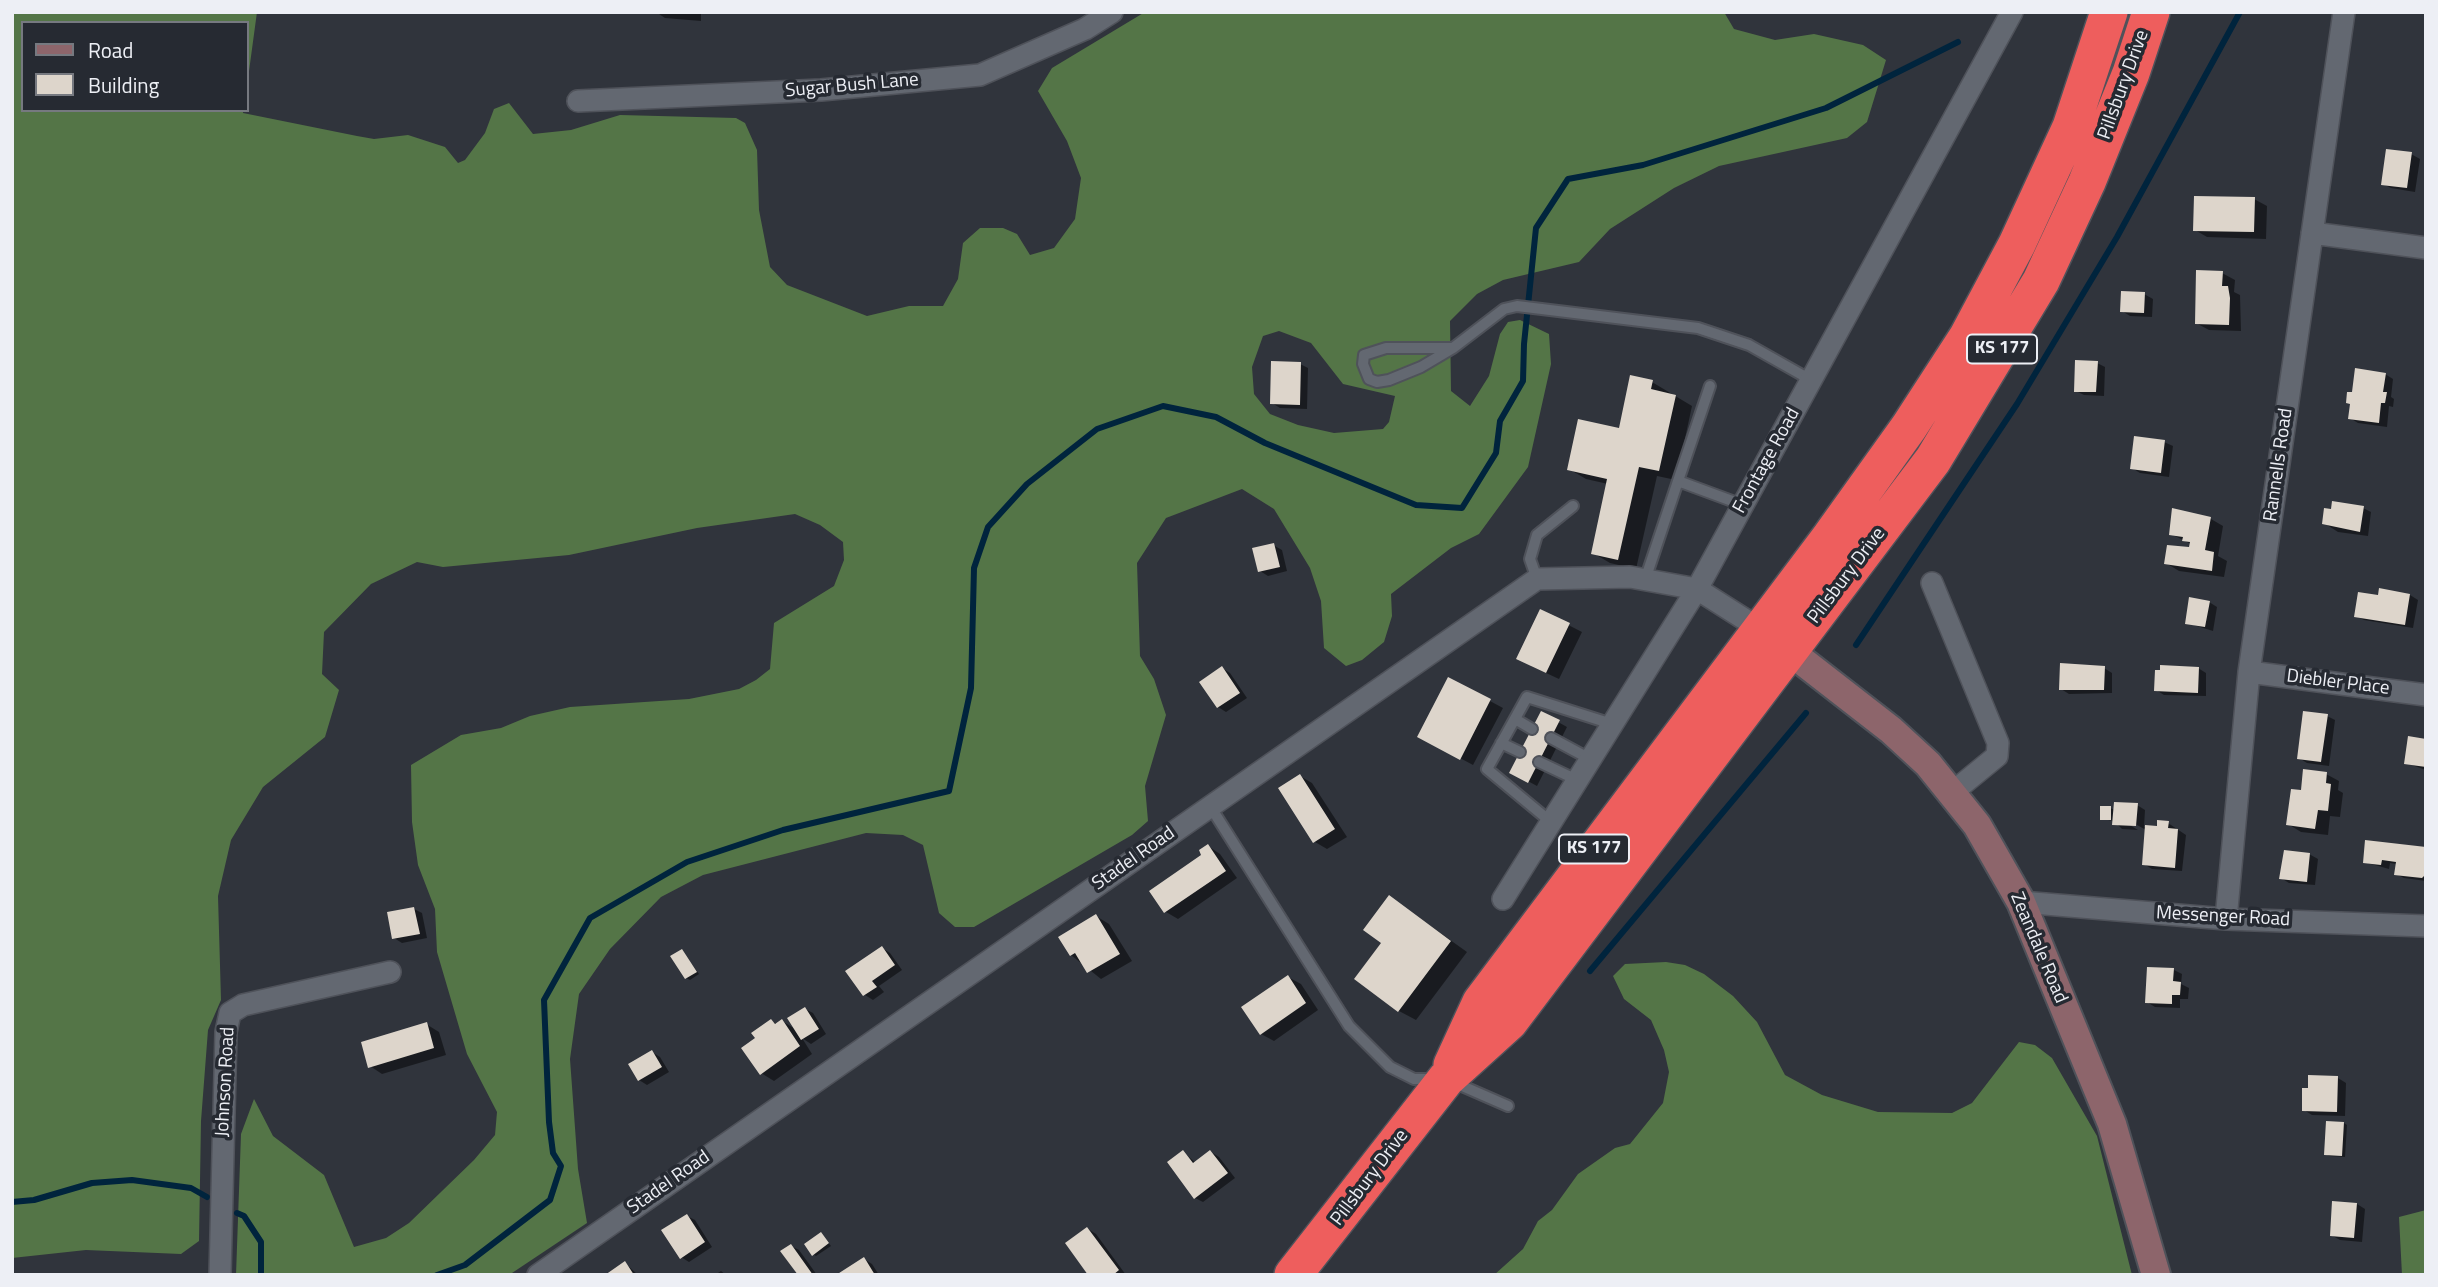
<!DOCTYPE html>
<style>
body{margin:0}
#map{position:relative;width:2438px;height:1287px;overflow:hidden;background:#30343c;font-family:"Titillium Web",sans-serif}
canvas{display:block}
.frame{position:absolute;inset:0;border:14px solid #edeff5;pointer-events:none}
.legend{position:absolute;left:21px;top:21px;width:228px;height:91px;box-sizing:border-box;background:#262a32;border:2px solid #767980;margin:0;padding:9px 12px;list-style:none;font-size:21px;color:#edeff5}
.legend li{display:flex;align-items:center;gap:14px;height:35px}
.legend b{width:35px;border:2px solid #767980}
</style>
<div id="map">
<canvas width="2438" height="1287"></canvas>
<div class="frame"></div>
<ul class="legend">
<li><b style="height:9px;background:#8d656b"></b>Road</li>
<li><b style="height:19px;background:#ddd5cb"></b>Building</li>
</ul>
</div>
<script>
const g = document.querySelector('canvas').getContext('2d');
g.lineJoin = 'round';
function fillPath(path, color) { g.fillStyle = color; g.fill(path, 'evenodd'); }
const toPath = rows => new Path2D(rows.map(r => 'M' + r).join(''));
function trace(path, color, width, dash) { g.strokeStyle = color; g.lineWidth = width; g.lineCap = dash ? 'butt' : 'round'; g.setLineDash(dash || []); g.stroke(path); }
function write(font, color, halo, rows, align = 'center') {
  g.font = font + ' "Titillium Web",sans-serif'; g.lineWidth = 7; g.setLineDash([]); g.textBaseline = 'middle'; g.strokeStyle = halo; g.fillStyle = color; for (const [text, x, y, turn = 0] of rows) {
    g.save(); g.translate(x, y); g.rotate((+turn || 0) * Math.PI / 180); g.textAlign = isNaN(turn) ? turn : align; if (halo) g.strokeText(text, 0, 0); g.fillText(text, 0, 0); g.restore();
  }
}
const forest = toPath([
 [12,12,257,12,247,86,247,23,23,23,23,110,243,110,243,113,357,136,374,139,408,135,445,147,458,163,465,160,485,133,494,109,509,103,533,134,571,130,620,115,736,118,745,123,757,150,759,210,770,267,787,285,867,316,909,306,943,306,958,279,963,243,980,228,1003,228,1017,234,1030,255,1054,248,1075,219,1081,178,1067,141,1038,91,1052,68,1145,12,1724,12,1734,29,1775,40,1814,34,1863,45,1886,60,1867,122,1847,138,1719,166,1674,188,1610,229,1579,262,1503,280,1477,294,1450,321,1451,391,1470,406,1489,376,1500,334,1508,322,1520,320,1549,334,1551,364,1528,467,1479,534,1451,548,1391,594,1392,616,1384,642,1362,660,1346,666,1324,648,1321,601,1310,568,1274,509,1242,489,1166,518,1137,563,1140,656,1154,679,1166,715,1145,786,1148,821,1132,835,974,927,955,927,939,913,923,845,903,835,866,833,703,875,661,897,610,949,579,994,570,1059,578,1169,587,1223,509,1275,236,1275,241,1134,254,1099,273,1136,324,1175,354,1247,386,1238,409,1223,474,1160,495,1135,497,1112,467,1054,437,952,435,909,418,865,412,822,411,765,461,735,501,728,530,716,570,707,689,699,739,689,756,680,770,669,774,623,834,586,844,560,843,542,820,525,795,514,697,528,569,555,443,567,417,562,371,584,324,632,322,674,339,690,325,737,263,787,231,840,218,896,221,1000,208,1030,201,1121,199,1241,181,1254,86,1250,12,1258],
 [1279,331,1311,343,1343,384,1395,396,1389,422,1383,429,1334,433,1298,425,1270,414,1254,394,1252,367,1263,336],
 [1666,962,1685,965,1704,974,1733,996,1757,1022,1785,1075,1822,1095,1878,1112,1952,1113,1972,1103,2019,1042,2035,1045,2052,1058,2097,1136,2132,1275,1494,1275,1523,1249,1538,1221,1552,1210,1578,1174,1615,1148,1630,1144,1663,1103,1669,1072,1664,1050,1651,1020,1624,999,1613,976,1625,964],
 [2426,1210,2426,1275,2402,1275,2399,1217]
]);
const shadow = toPath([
 [656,12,701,12,701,21,665,18],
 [2411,154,2420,159,2415,192,2391,188,2383,184],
 [2254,199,2267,206,2266,239,2207,237,2195,230],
 [2222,273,2235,280,2234,292,2240,295,2241,331,2209,330,2196,323],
 [2144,294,2153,299,2152,317,2130,316,2122,311],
 [2097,363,2105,367,2104,396,2084,395,2076,391],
 [1300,364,1308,368,1307,409,1280,408,1272,403],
 [2385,374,2393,379,2391,397,2394,399,2393,407,2389,406,2387,427,2358,423,2350,418,2353,394],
 [1652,382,1692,406,1676,480,1657,476,1636,569,1610,563,1593,553,1608,484,1586,479,1569,469,1620,430],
 [2164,442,2173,446,2169,477,2140,473,2132,468],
 [2363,508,2371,512,2368,536,2338,532,2324,523],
 [2174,510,2211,519,2223,526,2218,556,2227,561,2224,577,2179,571,2166,563,2190,549,2191,544,2171,534],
 [1273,545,1282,550,1287,571,1268,576,1260,571],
 [2410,595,2418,600,2413,628,2364,620,2356,616,2379,597],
 [2209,602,2217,607,2213,631,2187,623],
 [1541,611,1582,632,1559,679,1531,666],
 [1222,668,1230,673,1247,698,1226,712,1218,707],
 [2104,668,2112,673,2112,693,2069,694,2061,689],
 [2198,668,2206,673,2206,696,2164,695,2156,690],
 [1449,679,1503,708,1473,765,1432,743],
 [1542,713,1567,727,1537,786,1511,772],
 [2327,716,2335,720,2329,766,2307,763,2299,758],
 [2426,740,2426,770,2406,763],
 [2326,774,2339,781,2338,790,2343,793,2340,817,2330,816,2328,835,2301,832,2288,824,2302,792],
 [1300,776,1312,783,1347,837,1327,849,1315,842],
 [2137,805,2145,810,2144,827,2158,828,2168,823,2186,835,2182,871,2152,869,2144,864,2146,830,2130,821,2128,824,2138,830,2122,829,2114,821,2102,819,2110,808,2115,810],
 [1208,846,1220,854,1237,878,1178,919,1166,912,1151,891,1204,855],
 [2426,848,2426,881,2404,878,2396,874,2397,864,2390,863,2389,869,2364,862],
 [2309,854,2318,859,2315,885,2289,883,2281,878],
 [1390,897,1467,952,1416,1020,1399,1011,1383,943],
 [414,909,422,913,427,938,402,943,394,938],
 [1096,916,1109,924,1132,961,1101,979,1071,955],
 [882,948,890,953,902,970,879,986,884,992,873,1000,865,995,848,971],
 [682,951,699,974,690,980,686,978],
 [2174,970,2182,974,2181,984,2189,988,2188,999,2180,999,2180,1008,2155,1007,2147,1002],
 [1288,977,1301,984,1318,1010,1274,1041,1261,1034],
 [805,1009,813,1013,826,1034,811,1044,802,1038,812,1054,774,1081,761,1073,757,1039,771,1021,777,1024,782,1021,797,1030],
 [426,1024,439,1032,446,1055,382,1074,370,1066],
 [652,1052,660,1057,669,1072,647,1085,639,1080],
 [2338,1078,2346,1083,2345,1116,2312,1115,2304,1110],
 [2344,1123,2347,1125,2345,1157,2329,1156,2325,1154],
 [1183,1152,1196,1163,1211,1152,1219,1157,1235,1178,1203,1202,1195,1198],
 [2357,1204,2365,1209,2362,1242,2340,1240,2331,1235],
 [687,1216,695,1220,712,1247,689,1262,681,1257],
 [1088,1229,1096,1234,1126,1275,1090,1275],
 [821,1234,831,1246,816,1256,813,1254],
 [791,1246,799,1250,817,1275,800,1275],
 [864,1259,872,1264,879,1275,839,1275],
 [625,1263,638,1275,608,1275],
 [721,1271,726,1275,715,1275]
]);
const stream = toPath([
 [1856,645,2017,404,2117,237,2240,12],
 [1590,971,1806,713],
 [12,1202,34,1200,92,1183,132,1180,191,1188,207,1197],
 [237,1213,244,1216,261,1242,261,1275],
 [437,1275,465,1265,550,1200,561,1166,553,1153,549,1122,544,1000,590,918,687,862,783,830,949,791,971,688,974,568,988,527,1027,484,1097,429,1163,406,1216,417,1265,443,1416,505,1462,508,1496,453,1500,421,1523,381,1524,344,1536,228,1568,179,1643,165,1826,108,1958,42]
]);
const building = toPath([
 [2386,149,2412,152,2407,188,2381,185],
 [2194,196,2255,197,2254,232,2193,231],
 [2196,270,2223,271,2222,286,2228,286,2230,298,2229,325,2195,324],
 [2121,291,2145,292,2144,313,2120,312],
 [2075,360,2098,361,2096,392,2074,392],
 [1271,361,1301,362,1300,405,1270,404],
 [2355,368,2386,373,2383,392,2387,392,2385,403,2381,403,2379,423,2348,419,2350,404,2346,403,2347,392,2352,392],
 [1630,375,1653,380,1651,389,1676,395,1659,471,1639,467,1618,560,1591,554,1607,479,1567,470,1578,419,1619,428],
 [2134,436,2165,440,2161,473,2130,469],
 [2332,501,2364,506,2360,532,2322,524,2324,508,2331,509],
 [2172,508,2211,517,2205,550,2214,552,2212,571,2164,564,2167,545,2189,547,2190,542,2182,541,2183,537,2169,535],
 [1274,543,1280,567,1258,572,1252,548],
 [2379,588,2410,594,2405,625,2354,617,2358,592,2378,595],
 [2189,597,2210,601,2205,627,2185,624],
 [1540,609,1570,623,1546,673,1516,659],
 [2060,663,2105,666,2104,690,2059,690],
 [2160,665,2199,667,2198,693,2154,691,2155,670,2160,670],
 [1222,666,1240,693,1217,708,1199,682],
 [1448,677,1491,699,1460,760,1417,737],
 [1541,711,1560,720,1528,783,1509,773],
 [2303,711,2328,714,2321,762,2297,759],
 [2408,736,2426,739,2426,767,2404,764],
 [2303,769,2327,772,2326,783,2331,784,2328,811,2318,810,2315,829,2286,825,2291,789,2301,790],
 [1300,774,1335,829,1313,843,1278,788],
 [2114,802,2138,803,2136,826,2112,825],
 [2100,806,2111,806,2111,820,2100,820],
 [2157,820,2169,821,2168,828,2178,829,2175,868,2142,865,2145,825,2157,826],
 [2365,840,2426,847,2426,874,2422,878,2394,875,2396,862,2382,860,2381,865,2363,863],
 [1208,844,1226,871,1164,913,1149,891,1201,855,1199,850],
 [2284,850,2310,853,2307,882,2279,879],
 [1389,895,1451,941,1398,1012,1354,979,1381,943,1363,930],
 [414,907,420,934,392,939,387,912],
 [1096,914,1120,954,1087,973,1075,953,1070,956,1058,937],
 [882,946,895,965,872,981,877,987,863,996,845,971],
 [682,949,697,972,685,979,670,956],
 [2147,967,2174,968,2173,981,2181,982,2180,995,2172,995,2172,1004,2145,1003],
 [1288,975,1306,1003,1260,1035,1241,1007],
 [805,1007,819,1029,801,1040,787,1018],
 [771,1019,775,1024,782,1019,800,1046,760,1075,741,1048,755,1038,751,1033],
 [427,1022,434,1048,368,1068,361,1042],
 [652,1050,662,1067,638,1081,628,1064],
 [2308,1075,2338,1076,2337,1112,2302,1111,2302,1088,2308,1088],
 [2326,1121,2344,1122,2342,1156,2324,1155],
 [1183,1150,1193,1163,1210,1150,1228,1173,1194,1199,1167,1162],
 [2332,1201,2357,1203,2354,1238,2330,1236],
 [687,1214,705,1242,680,1259,661,1230],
 [1087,1227,1119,1270,1113,1275,1088,1275,1065,1243],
 [821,1232,829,1243,812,1256,804,1244],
 [791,1244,813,1275,798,1275,780,1251],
 [864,1257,875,1275,836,1275],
 [625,1261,634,1275,605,1275]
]);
const lane = toPath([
 [1453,348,1386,348,1364,355,1363,364,1369,379,1377,382,1389,380,1421,367,1453,348,1504,309,1517,306,1698,328,1749,345,1811,380],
 [1710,386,1678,481,1743,505],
 [1537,579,1530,559,1537,535,1573,506],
 [1645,580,1678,481],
 [1515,719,1532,729],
 [1551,738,1590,759],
 [1501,743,1520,752],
 [1539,762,1577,780],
 [1210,806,1349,1026,1390,1067,1414,1079,1437,1079],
 [1551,822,1487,769,1527,697,1612,724],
 [1453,1082,1508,1106]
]);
const street = toPath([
 [578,101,821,90,980,75,1085,29,1112,12],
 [2312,233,2426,248],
 [1932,583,1998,743,1997,756,1953,792],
 [2249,672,2426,695],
 [1503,899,1697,589,2012,12],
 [2021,902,2226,919,2426,926],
 [2226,919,2249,672,2344,12],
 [220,1275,226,1032,230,1013,243,1005,390,972],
 [538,1275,1537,579,1630,577,1697,589,1760,629]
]);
const secondary = toPath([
 [1774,639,1891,730,1928,764,1977,825,2021,902,2112,1124,2156,1275]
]);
const highway = toPath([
 [1452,1065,1481,1002,1831,536,1909,427,1968,336,2017,244,2071,127,2109,12],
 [1293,1275,1446,1079,1509,1022,1933,460,2041,281,2087,182,2131,73,2151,12]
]);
const shields = [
 [2002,349,70],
 [1594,849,70]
];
const shieldNames = [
 ["KS 177",2002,349],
 ["KS 177",1594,849]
];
const streetNames = [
 ["Pillsbury Drive",2124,85,-70],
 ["Sugar Bush Lane",852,86,-5],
 ["Frontage Road",1767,461,-61],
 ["Rannells Road",2279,465,-82],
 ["Pillsbury Drive",1847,576,-53],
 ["Diebler Place",2338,683,7],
 ["Stadel Road",1134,859,-35],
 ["Messenger Road",2223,917,3],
 ["Zeandale Road",2038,948,67],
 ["Johnson Road",226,1082,-87],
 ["Pillsbury Drive",1370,1178,-53],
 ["Stadel Road",669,1183,-35]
];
fillPath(forest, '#547547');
fillPath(shadow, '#0007');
trace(stream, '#00243d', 6);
fillPath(building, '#ddd5cb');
trace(lane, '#4f525a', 14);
trace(street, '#4f525a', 24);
trace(secondary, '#4f525a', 32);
trace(highway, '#4f525a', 40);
trace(lane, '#636871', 10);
trace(street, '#636871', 21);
trace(secondary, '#8d656b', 28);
trace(highway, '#ee5e5d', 37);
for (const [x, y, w] of shields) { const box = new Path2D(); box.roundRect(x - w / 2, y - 14.5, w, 29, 5); g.fillStyle = '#262a32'; g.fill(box); trace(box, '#edeff5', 2); }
write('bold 18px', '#edeff5', null, shieldNames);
write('19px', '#edeff5', '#262a32', streetNames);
</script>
